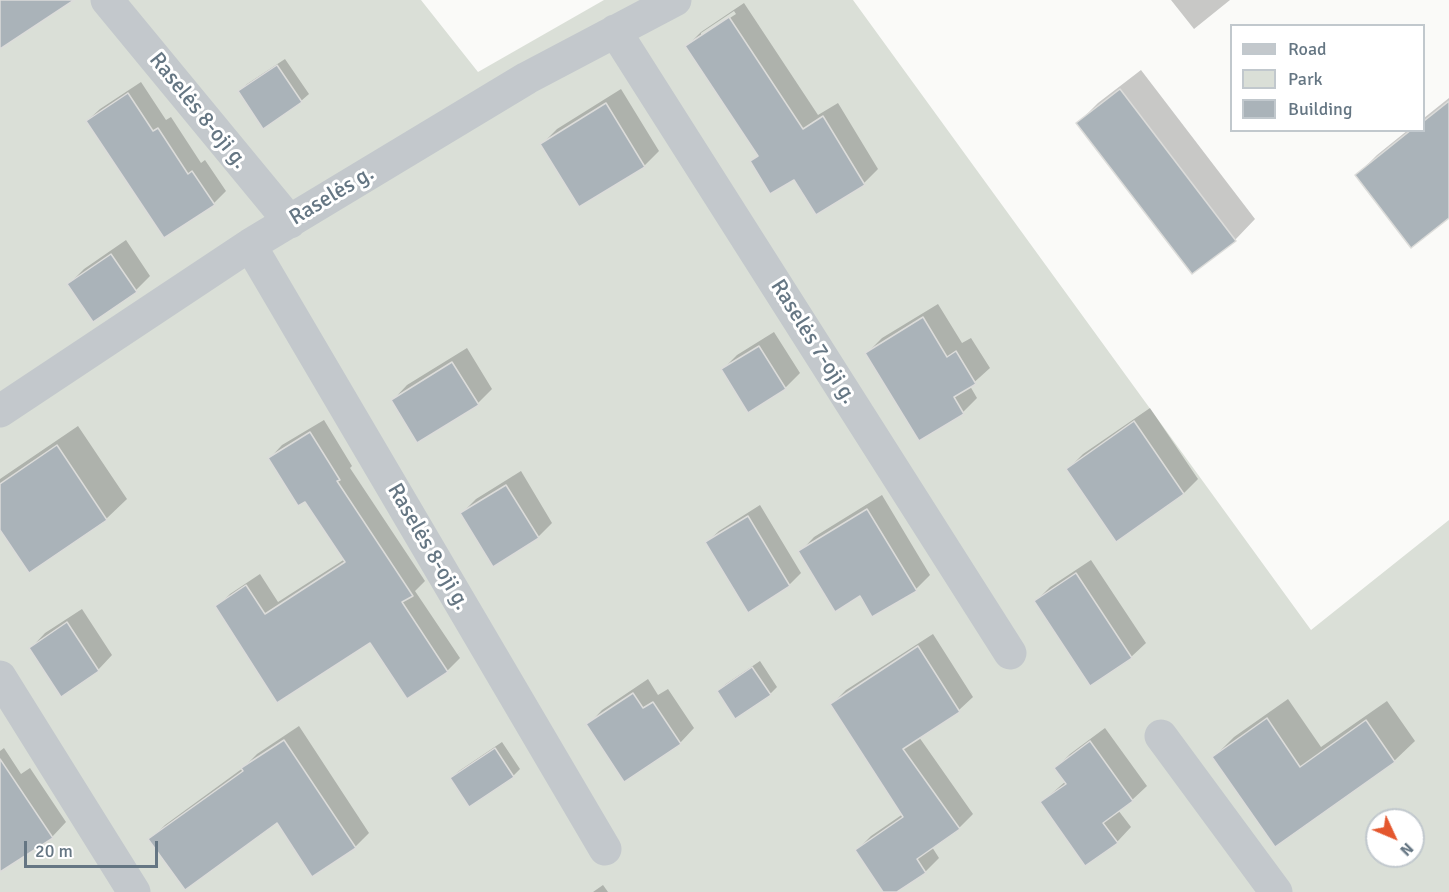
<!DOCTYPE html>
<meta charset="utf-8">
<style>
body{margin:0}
#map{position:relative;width:1449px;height:892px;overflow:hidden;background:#fafaf8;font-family:Signika,sans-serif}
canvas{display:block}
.legend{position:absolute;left:1230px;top:24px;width:195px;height:108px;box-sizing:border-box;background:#fff;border:2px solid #c1c8cd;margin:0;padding:8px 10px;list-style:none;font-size:18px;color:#657683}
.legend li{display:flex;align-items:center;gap:12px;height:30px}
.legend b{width:30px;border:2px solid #c1c8cd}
.north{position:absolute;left:1365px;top:808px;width:60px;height:60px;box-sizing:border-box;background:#fff;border:2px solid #c1c8cd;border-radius:50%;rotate:134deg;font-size:16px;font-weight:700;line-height:24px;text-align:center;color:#657683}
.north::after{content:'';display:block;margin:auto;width:21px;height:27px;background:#e4572e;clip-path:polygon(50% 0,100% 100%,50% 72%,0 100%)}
.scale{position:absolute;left:24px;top:841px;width:134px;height:27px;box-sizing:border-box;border:3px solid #657683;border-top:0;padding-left:8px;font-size:18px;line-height:21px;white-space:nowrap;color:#657683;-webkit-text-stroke:4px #fff;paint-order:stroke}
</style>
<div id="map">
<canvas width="1449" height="892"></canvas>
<ul class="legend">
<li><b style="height:8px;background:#c3c8cc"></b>Road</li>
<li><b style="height:16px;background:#dadfd7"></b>Park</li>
<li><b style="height:16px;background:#aab3b9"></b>Building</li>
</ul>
<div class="north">N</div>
<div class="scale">20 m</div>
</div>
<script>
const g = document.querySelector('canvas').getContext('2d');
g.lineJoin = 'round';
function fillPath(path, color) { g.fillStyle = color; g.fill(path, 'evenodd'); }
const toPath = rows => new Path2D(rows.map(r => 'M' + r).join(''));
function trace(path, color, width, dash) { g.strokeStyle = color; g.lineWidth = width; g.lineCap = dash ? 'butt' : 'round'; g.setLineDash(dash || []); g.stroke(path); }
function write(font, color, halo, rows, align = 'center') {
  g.font = font + ' Signika,sans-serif'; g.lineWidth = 6; g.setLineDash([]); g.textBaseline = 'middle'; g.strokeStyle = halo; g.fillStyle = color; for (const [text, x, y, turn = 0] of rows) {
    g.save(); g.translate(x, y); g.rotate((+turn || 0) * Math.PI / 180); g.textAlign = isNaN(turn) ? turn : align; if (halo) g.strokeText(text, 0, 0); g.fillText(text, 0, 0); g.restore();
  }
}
const green = toPath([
 [0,0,421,0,478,72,604,0,853,0,1311,630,1449,520,1449,892,0,892],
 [1377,820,1413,820,1413,856,1377,856]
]);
const shadow = toPath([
 [1171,0,1230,0,1194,29],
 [744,3,818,115,838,103,878,169,864,183,795,178,752,161,759,154,687,46,701,32],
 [734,11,736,14,701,37,701,33],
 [285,59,309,94,301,101,264,127,240,91,247,84],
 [1141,70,1255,219,1235,240,1078,123,1098,103],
 [141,82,166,120,171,117,201,163,205,160,226,191,214,203,87,121,100,109],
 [621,89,659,151,644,166,542,144,557,129],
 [1449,98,1449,216,1357,175,1377,155,1408,130,1424,130,1424,118],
 [126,240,150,276,136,290,94,320,69,284,84,269],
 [938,304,962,343,971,338,990,368,970,386,977,398,963,412,867,353,882,338],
 [774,332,800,373,785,388,723,369,737,355],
 [467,348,492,389,478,403,393,400,407,385],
 [1150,408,1198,479,1184,493,1117,540,1068,469,1083,454],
 [324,420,352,466,350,468,425,581,415,591,460,658,447,671,371,641,217,607,230,594,260,574,278,602,345,559,305,500,270,458,282,445],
 [78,426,127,499,106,519,0,527,0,479],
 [521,471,552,523,538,537,462,513,476,499],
 [882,495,930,575,916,589,860,594,800,552,814,537],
 [760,505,801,573,789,585,707,542,719,531],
 [1091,560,1146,643,1131,657,1036,601,1050,587],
 [82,609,112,655,98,670,31,648,45,633],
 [933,634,973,697,959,710,919,737,973,814,959,828,932,847,939,858,925,872,894,892,884,892,857,850,871,836,903,814,832,704,846,690],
 [760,661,777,687,770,694,718,691,726,684],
 [648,679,658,695,668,689,694,728,680,743,588,725,602,710],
 [1288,699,1321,747,1387,701,1415,741,1394,761,1276,845,1214,757,1234,737],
 [299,726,369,833,355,847,277,821,150,840,165,825,243,768,257,754],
 [1105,728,1147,786,1132,800,1118,810,1131,827,1117,842,1042,802,1066,781,1056,768,1070,754],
 [502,742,520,769,513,776,451,778,459,771],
 [4,748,21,774,30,768,66,822,52,837,0,858,0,751],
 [603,885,608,892,593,892]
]);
const building = toPath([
 [0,0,74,0,0,49,0,0],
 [729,17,803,129,823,116,865,185,816,215,794,180,770,194,750,161,758,156,685,46,729,17],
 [277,65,302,102,263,129,238,91,277,65],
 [1120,89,1236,241,1192,274,1076,123,1120,89],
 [128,93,153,131,158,128,188,174,192,171,215,205,164,238,86,121,128,93],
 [1449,101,1449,218,1411,248,1355,175,1411,130,1424,130,1424,121,1449,101],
 [606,103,645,167,579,207,540,144,606,103],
 [111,254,137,292,93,322,67,284,111,254],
 [923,317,947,357,956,351,976,384,954,397,964,414,919,441,865,353,923,317],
 [759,346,786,389,748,413,721,369,759,346],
 [452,362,479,405,417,443,391,400,452,362],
 [1134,421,1184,494,1116,542,1066,469,1134,421],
 [310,432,340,480,337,481,413,596,402,602,448,672,407,699,370,643,277,703,215,606,246,585,265,614,345,562,305,502,298,506,268,458,310,432],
 [57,445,107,520,29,573,0,530,0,484,57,445],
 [506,485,539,538,493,567,460,513,506,485],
 [867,509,917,591,872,617,860,596,835,612,798,551,867,509],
 [748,516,790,586,748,613,705,542,748,516],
 [1076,573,1132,658,1090,686,1034,601,1076,573],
 [67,622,99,671,61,697,29,648,67,622],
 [918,646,960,712,903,749,960,829,917,859,926,873,897,892,883,892,855,850,903,817,830,704,918,646],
 [752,667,771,695,735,719,717,691,752,667],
 [633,693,643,708,653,702,681,744,624,782,586,724,633,693],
 [1267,718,1300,767,1366,720,1395,762,1275,847,1212,757,1267,718],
 [284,740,356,848,312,877,277,823,185,890,148,839,243,771,241,768,284,740],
 [1090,741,1133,801,1103,823,1118,843,1085,866,1040,802,1066,784,1054,768,1090,741],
 [495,748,514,777,469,807,450,778,495,748],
 [0,759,53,838,0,872,0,759]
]);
const minor = toPath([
 [107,0,290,222],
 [615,31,1010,653],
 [250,245,605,849],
 [0,411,250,245,527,78,675,0],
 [0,677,134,892],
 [1161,736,1276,892]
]);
const streetNames = [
 ["Raselės 8-oji g.",198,111,51],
 ["Raselės g.",332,196,-31],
 ["Raselės 7-oji g.",813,342,58],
 ["Raselės 8-oji g.",428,547,60]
];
fillPath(green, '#dadfd7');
fillPath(shadow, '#0003');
fillPath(building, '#aab3b9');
trace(building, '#dcdcda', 1.5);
trace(minor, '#c3c8cc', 33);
write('22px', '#657683', '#fff', streetNames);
</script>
